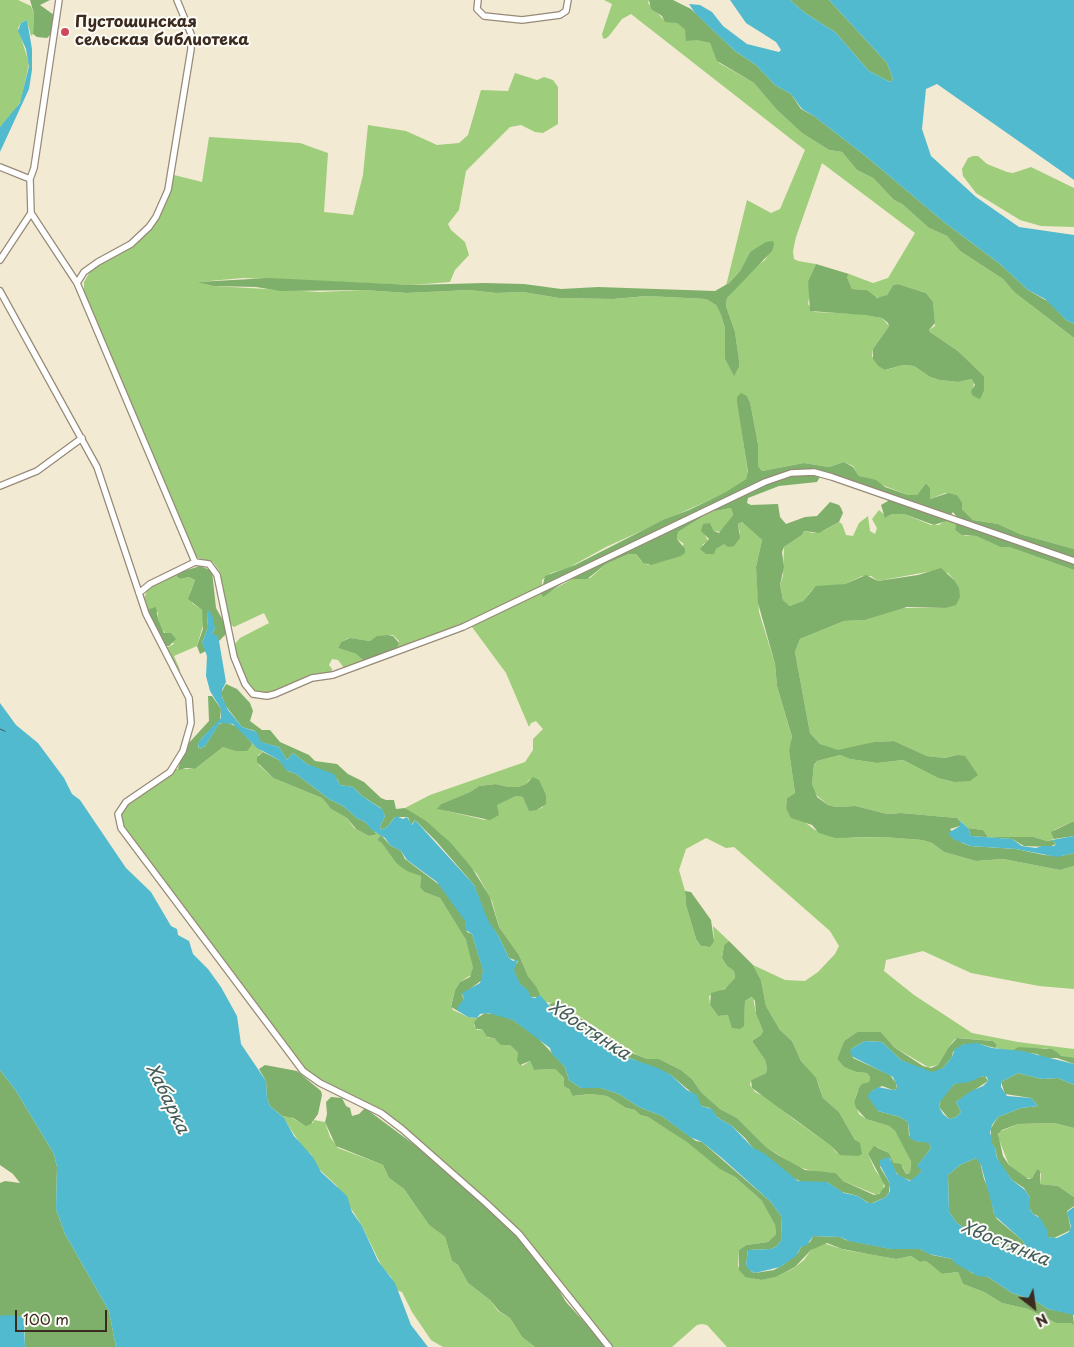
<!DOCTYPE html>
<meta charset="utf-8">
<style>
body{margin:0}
#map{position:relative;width:1074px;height:1347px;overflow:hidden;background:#f3ead3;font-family:"Playpen Sans",sans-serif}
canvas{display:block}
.north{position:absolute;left:1009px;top:1282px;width:50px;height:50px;-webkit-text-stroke:4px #fdfcf7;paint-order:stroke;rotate:150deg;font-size:14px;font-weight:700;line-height:20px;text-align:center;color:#3b2a1e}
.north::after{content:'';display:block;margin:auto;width:18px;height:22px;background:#3b2a1e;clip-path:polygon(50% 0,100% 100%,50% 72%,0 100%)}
.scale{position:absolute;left:15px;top:1310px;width:92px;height:22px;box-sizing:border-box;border:2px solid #3b2a1e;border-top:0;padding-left:6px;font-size:15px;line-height:18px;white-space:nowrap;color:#3b2a1e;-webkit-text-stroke:4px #fdfcf7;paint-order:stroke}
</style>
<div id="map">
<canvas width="1074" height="1347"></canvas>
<div class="north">N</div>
<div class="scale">100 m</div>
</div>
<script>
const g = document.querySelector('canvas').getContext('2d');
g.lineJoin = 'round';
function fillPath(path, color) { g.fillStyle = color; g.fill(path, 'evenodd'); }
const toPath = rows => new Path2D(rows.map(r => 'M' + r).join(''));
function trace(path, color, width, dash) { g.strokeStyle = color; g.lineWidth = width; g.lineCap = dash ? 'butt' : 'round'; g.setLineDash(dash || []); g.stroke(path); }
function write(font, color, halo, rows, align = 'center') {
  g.font = font + ' "Playpen Sans",sans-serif'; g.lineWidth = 4; g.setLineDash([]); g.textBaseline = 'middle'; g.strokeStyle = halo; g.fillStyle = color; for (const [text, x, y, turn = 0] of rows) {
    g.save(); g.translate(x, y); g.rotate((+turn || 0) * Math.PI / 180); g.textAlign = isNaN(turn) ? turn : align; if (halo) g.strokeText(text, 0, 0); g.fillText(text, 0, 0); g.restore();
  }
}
const green = toPath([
 [0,0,18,0,31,6,34,14,33,34,31,36,27,20,21,23,18,28,29,63,21,101,13,113,0,127],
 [604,0,649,0,648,3,664,20,677,23,685,30,687,37,710,43,719,63,754,83,776,109,802,133,829,150,842,152,857,170,873,178,894,200,902,204,929,228,947,236,960,251,1003,279,1014,292,1074,338,1074,549,1020,534,998,524,973,520,962,509,962,502,957,495,945,493,930,499,930,488,926,483,917,495,908,495,859,476,853,466,844,462,829,467,804,463,762,471,758,466,758,444,750,402,747,396,737,397,748,474,746,479,729,491,606,547,568,568,551,573,542,580,542,588,461,626,396,650,399,641,393,635,378,636,370,641,349,638,341,642,338,648,356,654,364,661,344,668,338,660,332,659,329,665,332,669,332,673,313,676,271,692,260,693,252,689,242,674,234,645,240,638,269,623,264,613,234,627,230,624,220,572,213,562,198,558,194,554,84,291,84,282,91,270,124,251,159,217,166,203,174,175,202,182,209,137,300,143,328,153,324,212,353,215,363,175,368,125,406,131,437,145,459,143,468,135,481,90,508,91,515,73,537,80,544,77,553,80,558,87,558,124,543,133,535,132,521,125,510,127,466,171,459,210,448,224,451,230,465,242,469,255,455,270,450,282,412,285,243,278,198,282,213,286,320,292,364,290,407,293,469,290,496,293,523,292,559,298,613,299,648,296,706,299,716,305,721,315,725,328,725,359,734,375,739,367,739,360,735,332,726,306,727,298,750,271,765,260,774,245,750,252,740,271,726,286,747,200,771,213,780,209,805,150,631,14,622,19,609,36,605,39,603,38,602,34,612,4],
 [822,163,915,233,888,278,873,283,849,274,847,277,852,289,867,290,874,297,880,298,887,295,893,285,898,284,926,293,933,302,935,326,929,330,930,332,958,351,984,376,984,391,981,398,973,389,974,382,972,379,958,382,940,380,930,377,914,366,903,365,886,370,878,366,872,356,873,349,889,326,882,318,858,314,814,312,808,304,810,292,808,281,816,264,798,261,794,259,793,251,796,237],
 [973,156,978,156,987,164,1007,172,1013,173,1031,167,1074,188,1074,227,1041,226,1020,220,976,193,963,176,962,169,968,158],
 [731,508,733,515,721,532,714,531,710,523,705,535,708,541,702,545,716,549,740,533,738,524,742,522,762,540,756,567,759,612,775,664,777,686,793,741,789,751,795,793,787,798,786,808,815,830,852,838,883,837,922,840,932,843,944,852,976,861,1003,859,1060,870,1074,866,1074,989,1039,986,971,973,923,951,886,960,884,971,914,995,972,1033,1018,1042,1074,1049,1074,1058,1067,1058,1046,1048,1027,1049,1018,1047,1011,1051,995,1048,997,1045,993,1041,960,1038,955,1039,948,1048,938,1065,928,1067,894,1047,881,1032,857,1032,844,1041,837,1059,844,1067,856,1072,867,1073,870,1077,869,1082,858,1090,854,1102,859,1114,866,1119,889,1126,895,1131,911,1159,910,1173,906,1174,903,1167,894,1163,889,1153,877,1147,868,1154,875,1170,884,1182,883,1190,877,1195,843,1181,836,1173,816,1172,798,1167,766,1147,737,1118,720,1109,701,1092,692,1079,681,1070,659,1059,647,1059,637,1055,561,1004,544,1002,528,976,519,955,499,927,492,901,477,874,441,834,405,808,430,795,525,762,533,750,533,739,543,729,536,721,531,723,529,727,506,673,472,627,472,624,541,590,551,591,572,579,590,578,606,564,629,554,636,554,641,561,648,565,667,560,684,544,677,539,678,532,710,512],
 [530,779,543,807,537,810,523,797,516,796,496,805,485,820,438,809,441,804,470,792,479,786,496,784,508,787,518,787,526,784],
 [706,838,726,848,734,847,830,931,839,946,835,954,818,972,805,981,785,980,753,965,761,980,766,1006,780,1030,792,1041,801,1061,818,1083,823,1098,839,1112,855,1140,837,1153,831,1146,792,1118,768,1098,755,1092,750,1085,751,1080,766,1073,767,1068,765,1060,752,1041,761,1035,763,1031,756,1014,753,997,745,1001,744,1021,731,1019,728,1015,718,1016,710,1005,709,996,728,987,735,978,734,971,727,966,722,958,724,945,729,941,713,926,714,938,708,947,701,946,696,939,686,905,685,891,679,870,686,849],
 [879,510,887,517,892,514,904,514,931,525,939,525,947,519,957,522,955,530,965,536,976,536,995,544,1009,547,1074,570,1074,821,1054,830,1054,839,1047,841,1034,837,988,837,983,830,968,828,957,818,901,813,887,814,856,806,836,807,828,805,814,793,812,784,814,766,817,761,840,755,850,759,877,763,903,760,938,778,954,782,957,755,943,758,927,756,894,741,874,742,847,750,833,750,820,744,810,733,795,652,800,639,844,621,865,620,902,608,945,608,954,580,948,573,932,571,878,581,871,576,862,576,845,584,812,590,803,601,794,605,790,606,783,600,780,585,783,576,784,547,802,535,804,531,813,533,825,530,839,522,842,524,846,535,853,536,859,523,868,516,870,531,875,534,877,528,872,519],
 [179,573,176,576,180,579,189,577,195,580,190,593,192,603,202,610,204,622,197,646,174,656,180,670,179,673,163,646,168,647,174,644,162,629,158,619,158,612,149,616,143,601,148,588],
 [252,743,263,752,258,755,259,765,273,778,322,798,331,809,347,818,354,828,369,836,378,833,381,835,377,840,383,843,396,863,421,876,420,887,424,892,440,898,466,940,474,963,471,975,460,982,455,990,451,1006,453,1010,468,1017,477,1018,474,1025,477,1030,482,1029,488,1038,492,1037,504,1045,510,1045,518,1053,522,1066,530,1061,534,1070,555,1069,564,1078,564,1084,575,1096,590,1094,607,1096,626,1108,635,1110,640,1115,648,1117,687,1141,720,1168,735,1177,763,1202,775,1225,776,1234,768,1242,746,1245,739,1250,738,1266,744,1276,760,1280,776,1277,794,1268,804,1260,811,1250,823,1243,845,1250,896,1259,911,1256,920,1262,926,1261,942,1274,958,1272,963,1284,984,1292,1002,1303,1028,1309,1056,1323,1071,1323,1074,1326,1074,1347,727,1347,707,1325,702,1324,697,1325,672,1347,612,1347,520,1233,404,1127,340,1092,304,1070,122,828,121,814,128,803,176,769,195,769,223,747,246,750],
 [282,1116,290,1117,303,1124,313,1123,314,1120,325,1122,330,1137,338,1148,383,1165,389,1178,404,1189,429,1225,445,1237,452,1261,458,1265,468,1283,490,1300,498,1311,510,1318,522,1337,535,1347,443,1347,431,1340,412,1312,402,1292,396,1290,391,1277,382,1267,362,1226,337,1186,319,1169,311,1154,303,1148],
 [1054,1123,1074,1128,1074,1197,1058,1186,1040,1184,1041,1174,1037,1169,1032,1178,1025,1178,1009,1165,998,1137,999,1132,1018,1124]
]);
const forest = toPath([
 [30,0,50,0,40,5,54,15,50,35,47,38,37,37,33,34,34,14],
 [649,0,673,0,691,9,735,51,756,65,775,85,791,94,801,109,814,116,868,158,944,222,1000,264,1028,290,1049,302,1066,320,1074,324,1074,338,1014,292,1003,279,960,251,947,236,929,228,902,204,894,200,873,178,857,170,842,152,829,150,802,133,776,109,754,83,717,61,710,43,697,40,686,41,685,30,677,23,665,22,662,16,651,9],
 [790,0,829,0,887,63,893,79,890,82,869,71,835,32,805,13],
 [773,241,774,245,772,251,727,298,726,306,735,332,739,360,739,367,734,376,725,359,725,328,721,315,716,305,706,299,647,296,613,299,559,298,523,292,496,293,469,290,407,293,364,290,281,291,256,287,213,286,197,282,269,278,412,285,484,283,524,284,561,289,598,287,715,291,729,283,740,271,750,252,766,242],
 [816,264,849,274,847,277,852,289,867,290,877,298,887,295,893,285,898,284,926,293,933,302,935,323,929,330,930,332,958,351,984,376,984,391,981,398,979,399,972,395,971,391,975,385,972,379,958,382,940,380,930,377,914,366,903,365,885,370,878,366,873,359,873,349,889,326,888,323,882,318,864,315,810,311,808,281],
 [741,393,747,396,750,402,758,444,758,466,762,471,804,463,829,467,844,462,853,467,859,476,876,480,885,487,908,495,917,495,926,483,930,488,930,499,948,493,957,495,962,502,962,509,973,520,998,524,1020,534,1074,549,1074,570,1009,547,1001,547,976,536,962,535,955,530,957,517,953,512,946,521,934,525,904,514,892,514,885,518,881,505,888,501,887,498,821,475,817,482,779,486,748,498,747,503,751,505,778,504,780,517,786,524,805,517,817,516,830,502,839,505,841,508,843,513,839,522,819,533,804,531,802,535,784,547,782,552,784,567,780,585,783,600,790,606,803,601,816,586,845,584,866,575,878,581,918,575,941,568,954,580,959,588,960,597,956,605,945,608,907,607,865,620,844,621,800,639,795,652,810,733,820,744,838,750,874,742,894,741,927,756,944,758,957,755,965,756,978,775,970,781,954,782,938,778,903,760,877,763,850,759,840,755,817,761,814,765,812,784,817,797,828,805,836,807,856,806,887,814,901,813,957,818,960,821,960,826,950,829,962,843,970,846,1016,849,1044,855,1061,856,1074,853,1074,866,1060,870,1003,859,976,861,944,852,932,843,922,840,883,837,835,838,819,833,812,825,791,818,786,808,787,798,795,793,789,751,792,737,777,686,775,664,758,603,756,567,762,540,742,522,738,524,740,538,734,546,728,547,724,544,716,549,714,554,706,554,700,549,709,539,701,531,703,524,710,523,714,531,719,533,733,515,731,508,710,512,678,532,677,539,685,549,685,553,681,556,651,565,643,563,636,554,629,554,606,564,587,579,572,579,564,582,543,597,541,593,545,576,575,565,663,520,689,510,726,492,746,479,748,472,737,402,737,397],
 [200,566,212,571,216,608,225,624,225,635,219,641,212,634,215,628,209,611,207,614,208,627,202,643,206,651,200,654,197,646,203,629,202,610,188,599,195,580,189,577,180,579,176,576,181,572],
 [156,607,158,619,164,633,171,633,176,639,169,646,163,646,150,618,149,609],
 [387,635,393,636,399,643,396,650,364,661,356,654,338,648,341,642,350,638,370,641,377,636],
 [226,684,237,689,250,703,253,711,250,721,262,730,270,730,280,742,309,755,315,761,337,764,348,774,364,782,381,798,386,800,394,800,396,809,405,808,426,821,450,842,472,868,490,897,499,927,519,955,528,976,537,988,540,995,538,997,531,997,519,983,513,969,518,961,509,958,499,937,487,920,474,885,436,841,415,820,411,825,408,817,395,817,387,827,381,830,380,827,385,816,381,808,362,796,353,787,340,785,337,779,307,764,293,753,287,760,279,747,260,742,255,731,242,727,225,705,221,693],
 [208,696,212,696,221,709,220,720,201,739,198,745,199,749,205,746,219,724,225,722,236,726,252,743,251,746,247,751,236,751,223,747,195,769,186,768,179,770,178,768,187,745,209,721],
 [263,752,279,760,288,771,296,774,329,799,343,806,358,819,364,821,377,834,369,836,356,829,347,818,331,809,322,798,273,778,257,762,257,757],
 [533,777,539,780,546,795,546,804,537,810,529,811,523,797,516,796,497,805,499,815,490,820,437,809,441,804,470,792,479,786,496,784,508,787,518,787,526,784],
 [1074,821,1074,836,1054,839,1051,832],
 [968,828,983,830,988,837,1034,837,1047,841,1052,840,1056,844,1049,847,1024,846,1012,839,971,836],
 [381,835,390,845,401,851,405,859,441,886,465,920,467,932,472,934,483,970,482,980,462,995,464,999,458,1011,451,1007,455,990,460,982,470,977,473,967,466,940,440,898,424,892,420,887,421,876,407,871,396,863,382,843,377,840],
 [685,891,691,892,711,920,714,941,710,947,701,946,696,939,686,905],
 [729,941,753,965,761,980,766,1006,780,1030,792,1041,801,1061,816,1078,823,1098,839,1112,855,1140,860,1143,862,1154,858,1156,840,1155,831,1146,752,1088,751,1080,766,1073,767,1068,765,1060,752,1041,761,1035,763,1031,756,1014,755,1001,752,997,745,1001,744,1026,740,1029,732,1028,728,1015,718,1016,710,1005,711,993,725,989,735,978,734,971,727,966,722,958,724,945],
 [557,1002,632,1053,647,1059,659,1059,681,1070,692,1079,701,1092,720,1109,737,1118,766,1147,778,1155,805,1170,836,1173,843,1181,874,1195,879,1194,885,1186,868,1154,874,1146,889,1153,894,1163,901,1164,906,1174,910,1173,911,1161,895,1131,889,1126,866,1119,856,1108,854,1102,859,1088,862,1084,869,1082,870,1077,867,1073,856,1072,844,1067,837,1059,844,1041,857,1032,881,1032,894,1047,923,1066,931,1068,938,1065,948,1048,957,1038,993,1041,997,1045,995,1048,980,1044,964,1044,953,1052,952,1057,943,1068,936,1072,927,1072,901,1060,882,1042,865,1041,851,1049,853,1058,890,1075,896,1083,897,1089,893,1090,882,1086,872,1091,878,1111,900,1117,908,1122,909,1135,915,1141,929,1142,931,1148,918,1165,922,1171,912,1181,899,1176,893,1168,890,1158,885,1159,880,1167,890,1184,889,1192,886,1197,870,1204,858,1196,842,1192,827,1182,802,1182,793,1178,752,1147,745,1138,732,1126,717,1117,710,1108,701,1106,692,1093,671,1075,610,1050,582,1027,552,1009,549,1004],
 [485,1013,501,1015,513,1020,537,1037,565,1067,569,1080,581,1088,601,1088,619,1094,639,1107,662,1116,696,1141,702,1142,771,1202,781,1216,782,1239,777,1246,771,1249,748,1250,746,1265,752,1272,755,1273,774,1270,783,1265,798,1253,801,1247,810,1242,813,1236,840,1237,846,1240,891,1249,920,1249,932,1255,952,1259,972,1273,988,1277,1012,1293,1034,1300,1048,1309,1073,1314,1074,1326,1071,1323,1056,1323,1028,1309,1002,1303,984,1292,963,1284,958,1272,942,1274,926,1261,920,1262,911,1256,896,1259,873,1255,842,1249,827,1243,811,1250,795,1267,776,1277,761,1280,745,1277,739,1270,739,1250,746,1245,768,1242,776,1234,775,1225,762,1201,735,1177,720,1169,687,1142,648,1117,640,1115,635,1110,626,1108,607,1096,590,1094,573,1096,569,1089,564,1086,564,1078,555,1069,534,1070,530,1061,520,1065,517,1060,518,1053,510,1045,501,1045,494,1038,487,1037,482,1029,476,1029,474,1023,477,1018],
 [1018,1047,1052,1049,1062,1056,1074,1058,1074,1064,1057,1058,1044,1058,1037,1054,1011,1051],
 [265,1065,297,1071,321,1091,322,1095,318,1114,311,1124,306,1126,293,1118,282,1116,270,1106,267,1098,266,1081,259,1069],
 [0,1070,16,1091,54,1154,57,1167,56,1209,65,1234,109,1311,116,1347,25,1347,25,1327,20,1316,0,1316,0,1183,5,1181,20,1183,13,1174,0,1165],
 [1018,1073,1042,1079,1058,1078,1074,1085,1074,1128,1054,1123,1018,1124,1002,1130,998,1134,1003,1156,1009,1165,1028,1179,1032,1178,1037,1169,1040,1171,1040,1184,1058,1186,1074,1197,1074,1206,1067,1211,1071,1230,1054,1238,1048,1237,1038,1216,1033,1214,1029,1207,1030,1198,1024,1188,1012,1180,998,1161,995,1148,991,1143,991,1128,998,1117,1021,1108,1038,1106,1031,1098,1005,1094,1001,1082],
 [978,1077,985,1076,988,1081,956,1102,961,1112,956,1117,949,1119,939,1107,941,1099,954,1084],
 [331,1097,342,1098,346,1106,350,1108,352,1116,359,1114,365,1108,369,1111,420,1149,476,1196,515,1233,553,1280,566,1302,607,1347,535,1347,522,1337,510,1318,499,1311,490,1300,468,1283,458,1265,452,1261,445,1237,429,1225,404,1189,389,1178,383,1165,336,1146,325,1122,327,1114,326,1102],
 [976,1158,980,1162,984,1179,989,1190,994,1213,997,1219,1023,1241,1027,1249,1025,1254,1015,1255,976,1236,957,1223,949,1212,948,1175,960,1165]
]);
const water = toPath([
 [730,0,790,0,805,13,835,32,869,71,890,82,893,79,887,63,829,0,1074,0,1074,180,937,84,926,89,922,129,931,156,976,197,1019,227,1074,235,1074,324,1066,320,1045,299,1028,290,1000,264,944,222,868,158,814,116,802,109,791,94,775,85,756,65,735,51,695,13,689,4,700,5,712,12,723,26,747,44,779,52,781,50,776,42,746,23],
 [27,20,32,49,32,70,29,89,0,152,0,127,20,103,29,66,26,49,18,31,21,23],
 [209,610,213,618,215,628,212,634,217,635,219,641,226,682,222,690,222,697,228,710,242,727,257,732,261,742,279,747,287,760,293,753,307,764,334,774,340,785,353,787,362,796,382,809,385,816,380,827,381,830,387,827,396,816,403,819,407,817,412,825,415,820,474,885,488,920,499,937,509,958,513,961,518,959,514,970,520,984,528,990,531,997,535,998,540,995,552,1009,582,1027,617,1054,658,1068,671,1075,687,1090,697,1095,701,1106,712,1109,717,1117,732,1126,752,1147,765,1154,798,1181,827,1182,844,1193,858,1196,868,1203,873,1203,886,1197,890,1191,890,1184,880,1165,880,1160,889,1157,897,1174,910,1181,922,1171,917,1166,931,1148,929,1143,915,1141,910,1138,908,1122,900,1117,878,1111,868,1097,869,1093,878,1087,893,1090,897,1089,897,1086,893,1077,853,1057,850,1052,851,1049,865,1041,882,1042,901,1060,932,1072,943,1068,952,1057,955,1049,964,1044,977,1043,992,1048,1022,1051,1074,1064,1074,1085,1058,1078,1042,1079,1018,1073,1001,1082,1001,1087,1007,1096,1031,1098,1038,1106,1021,1108,998,1117,992,1125,990,1133,992,1138,991,1142,995,1148,997,1158,1012,1180,1025,1190,1030,1198,1030,1209,1033,1214,1040,1218,1048,1231,1048,1237,1057,1238,1069,1232,1071,1227,1067,1212,1074,1207,1074,1315,1048,1309,1034,1300,1012,1293,988,1277,978,1276,956,1264,952,1259,929,1254,920,1249,890,1249,849,1241,840,1237,813,1236,807,1245,801,1247,796,1256,780,1267,755,1273,749,1270,746,1265,748,1250,771,1249,777,1246,782,1239,781,1216,771,1202,723,1159,702,1142,690,1137,662,1116,639,1107,619,1094,601,1088,581,1088,569,1080,565,1067,552,1054,550,1048,513,1020,488,1013,480,1014,477,1018,468,1017,458,1011,457,1008,464,999,462,993,480,983,483,971,472,934,466,930,465,921,437,882,407,860,401,851,390,845,385,838,372,830,364,821,358,819,343,806,329,799,296,774,286,770,279,760,257,748,233,724,220,723,205,746,199,749,198,744,201,739,221,718,221,709,210,691,206,676,207,656,202,643,208,627,207,614],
 [983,1076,987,1077,988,1081,983,1086,971,1091,956,1102,961,1112,956,1117,949,1119,943,1114,939,1107,940,1102,954,1084,969,1082],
 [976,1158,981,1165,995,1216,1023,1241,1027,1249,1025,1254,1015,1255,976,1236,957,1223,949,1212,948,1175,960,1165],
 [0,703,16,725,38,743,64,778,72,794,80,800,126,868,151,892,171,926,177,929,178,935,189,941,193,954,208,969,221,987,237,1016,241,1044,266,1081,267,1098,270,1106,284,1118,294,1136,313,1157,321,1172,347,1196,352,1212,362,1226,378,1261,395,1283,411,1325,428,1347,116,1347,109,1311,65,1234,56,1209,57,1167,54,1154,16,1091,0,1070],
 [960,821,968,828,971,836,1012,839,1022,846,1036,848,1042,846,1054,846,1056,844,1052,840,1074,836,1074,853,1057,857,1016,849,970,846,953,839,948,833,960,826],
 [3,1315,20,1316,24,1321,25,1347,0,1347,0,1316]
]);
const ferry = toPath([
 [0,729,9,733]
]);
const street = toPath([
 [59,0,34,168,30,179,31,213,77,283,195,562,209,564,217,575,234,657,245,684,253,694,267,696,275,694,312,678,333,675,463,627,765,482,791,473,814,472,832,477,1074,561],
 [478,0,477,9,484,16,522,20,560,15,566,11,568,0],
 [0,167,30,179],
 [0,260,31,213],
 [77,283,84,272,98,262,131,244,149,227,156,217,168,190,191,49,191,34,177,0],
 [0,291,97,467,146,614,189,698,191,723,183,751,170,772,126,802,118,814,121,828,303,1071,320,1083,381,1113,402,1129,486,1203,519,1234,609,1347],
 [0,486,37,471,82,438],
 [139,593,150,584,195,562]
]);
const markers = [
 [65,32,5,"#d1495b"]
];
const poiNames = [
 ["Пустошинская",75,23],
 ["сельская библиотека",75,41]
];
const waterNames = [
 ["Хвостянка",589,1031,33],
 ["Хабарка",167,1099,64],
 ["Хвостянка",1005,1244,22]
];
fillPath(green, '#9ecd7b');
fillPath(forest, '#7eb06b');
fillPath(water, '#51bace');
trace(ferry, '#435c5c', 1, [6, 5]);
trace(street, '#978a78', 8);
trace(street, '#fff', 5.5);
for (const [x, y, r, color] of markers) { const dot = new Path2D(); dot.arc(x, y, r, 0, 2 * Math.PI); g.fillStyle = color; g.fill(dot); trace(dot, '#fdfcf7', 2); }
write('bold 16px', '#3b2a1e', '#fdfcf7', poiNames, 'left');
write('italic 18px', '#435c5c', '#fdfcf7', waterNames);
</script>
